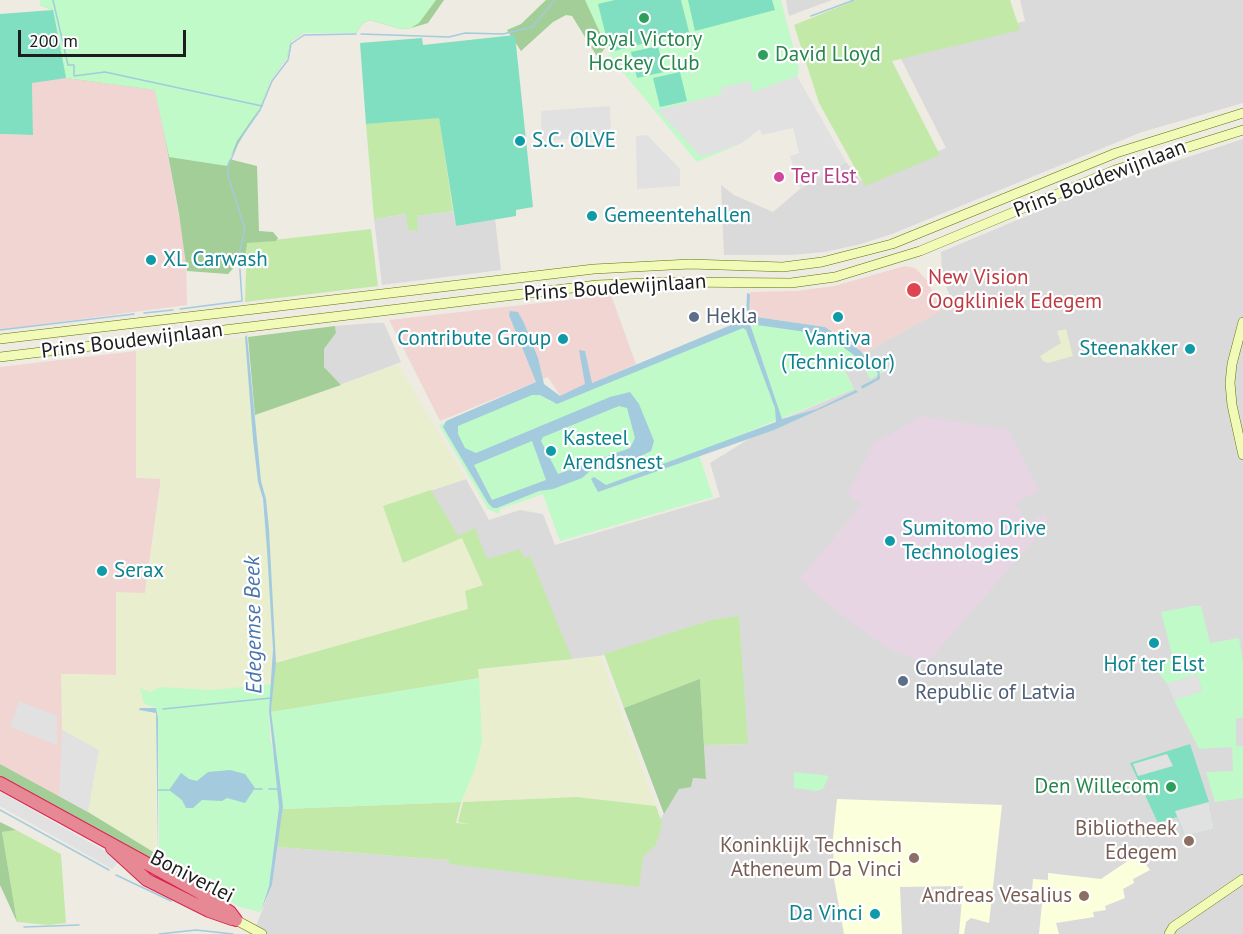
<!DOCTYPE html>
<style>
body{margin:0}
#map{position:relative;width:1243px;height:934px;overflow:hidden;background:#eeebe3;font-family:"PT Sans",sans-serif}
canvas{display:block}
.scale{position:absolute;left:18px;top:30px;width:168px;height:27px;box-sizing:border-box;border:3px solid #1d1d1d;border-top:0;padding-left:8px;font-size:18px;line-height:21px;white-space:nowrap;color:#1d1d1d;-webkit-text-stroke:4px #fff;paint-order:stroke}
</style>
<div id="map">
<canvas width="1243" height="934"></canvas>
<div class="scale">200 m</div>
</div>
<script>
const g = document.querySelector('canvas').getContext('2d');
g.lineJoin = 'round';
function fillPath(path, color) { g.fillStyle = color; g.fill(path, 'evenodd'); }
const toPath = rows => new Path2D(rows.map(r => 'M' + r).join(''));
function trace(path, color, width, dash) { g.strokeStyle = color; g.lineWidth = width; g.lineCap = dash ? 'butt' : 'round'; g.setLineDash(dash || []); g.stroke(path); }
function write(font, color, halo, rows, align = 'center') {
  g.font = font + ' "PT Sans",sans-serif'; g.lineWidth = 4.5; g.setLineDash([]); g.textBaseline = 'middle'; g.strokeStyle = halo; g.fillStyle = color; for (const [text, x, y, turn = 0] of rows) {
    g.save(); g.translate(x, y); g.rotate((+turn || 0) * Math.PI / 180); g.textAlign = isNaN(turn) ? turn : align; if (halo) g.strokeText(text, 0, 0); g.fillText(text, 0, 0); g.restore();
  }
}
const residential = toPath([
 [786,0,832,0,789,16],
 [1020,0,1243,0,1243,103,1142,132,892,234,861,244,825,252,791,255,724,255,721,185,734,195,773,212,800,189,846,162,861,181,946,148,898,53,1025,21],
 [1243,139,1243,934,253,934,272,885,277,847,449,860,449,863,643,856,656,844,661,818,679,789,693,778,706,779,704,745,748,744,711,620,600,656,478,669,479,678,271,712,276,663,468,609,452,542,383,506,466,479,489,520,520,510,543,514,555,545,720,497,710,463,776,422,854,389,845,371,861,361,870,378,886,371,864,353,953,304,942,276,941,252,1091,189],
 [453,211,456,226,495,219,501,270,382,285,374,219,407,214,408,230,416,216],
 [372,323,384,323,401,362,341,385,324,367,324,349,336,333,335,326]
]);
const commercial = toPath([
 [61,77,156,90,186,255,187,305,0,330,0,134,33,135,32,83],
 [905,266,915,268,926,279,943,310,864,353,825,327,749,316,750,292,796,291,834,286],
 [611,295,636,364,561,397,548,377,440,421,389,320],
 [136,351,136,478,161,478,145,593,116,593,116,675,62,674,88,812,0,764,0,367]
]);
const industrial = toPath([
 [922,416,1009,430,1039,490,1015,504,1031,528,1036,522,1035,519,1045,514,1047,519,1039,534,926,664,884,646,830,606,800,579,862,504,847,494,874,443]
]);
const education = toPath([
 [837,799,1002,805,989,923,971,918,966,922,964,934,959,934,963,886,900,887,902,934,844,934,834,879,833,838],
 [1138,854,1150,870,1133,879,1134,883,1123,889,1125,898,1105,906,1106,910,1093,912,1094,917,1056,923,1059,934,1039,934,1043,893,1032,891,1033,879,1048,880,1048,873,1101,879]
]);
const farmland = toPath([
 [1066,329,1073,356,1048,363,1043,361,1040,356,1061,343,1057,331],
 [245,337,256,468,266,528,273,645,272,684,212,690,161,687,150,692,141,689,143,704,149,708,140,708,156,713,156,855,88,812,99,751,62,730,61,674,116,675,116,592,145,593,161,479,136,478,136,351],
 [398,364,466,479,384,506,403,563,462,537,483,585,468,609,276,663,267,505,261,481,255,415],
 [600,656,656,806,577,797,461,802,475,769,482,741,478,669]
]);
const grass = toPath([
 [856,0,1010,0,1020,30,892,61,940,155,865,186,819,103,794,25],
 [439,117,453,211,417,216,418,230,408,231,406,214,374,219,366,124],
 [371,229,378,286,245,302,247,243],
 [431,490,458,536,475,528,487,559,520,549,524,558,530,556,572,659,478,669,479,678,271,712,276,663,468,609,465,591,483,585,462,538,403,563,383,506],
 [739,616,748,744,704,745,700,680,624,708,604,654,711,620],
 [577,797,656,806,662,823,660,831,656,845,643,857,639,887,449,864,449,860,277,847,282,809,461,802,456,823,470,824,458,822,463,802],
 [16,830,61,854,66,923,49,925,17,922,2,832]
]);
const forest = toPath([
 [40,0,444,0,428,23,411,28,401,29,370,20,363,23,356,33,303,33,291,41,287,57,270,81,260,108,229,159,257,166,259,231,273,232,278,238,276,241,247,243,246,255,228,274,187,271,179,214,156,90,66,78,53,10,40,5],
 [546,0,589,0,607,45,598,58,572,16,566,15,553,22,521,51,507,30,521,24],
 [335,326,336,333,324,349,324,367,341,385,255,415,248,337],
 [700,679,706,779,693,778,691,787,679,789,664,814,624,708],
 [0,764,88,812,186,872,185,880,0,777],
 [0,822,16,830,2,832,17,922,0,885]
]);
const park = toPath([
 [40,0,436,0,419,23,411,28,401,29,370,20,363,23,356,33,303,33,291,41,287,57,270,81,260,108,237,141,227,166,169,157,155,90,66,78,53,10,40,5],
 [585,0,781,0,799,69,797,76,753,93,742,143,697,162,612,59],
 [749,316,825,327,887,370,870,379,861,361,845,372,854,389,698,452,713,497,560,541,543,494,500,509,499,514,488,509,439,425,542,388,550,402,726,328],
 [1193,606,1201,606,1210,643,1239,638,1243,662,1243,718,1236,718,1236,746,1243,746,1243,798,1215,802,1206,772,1233,771,1232,747,1199,749,1174,700,1202,691,1197,674,1167,684,1152,664,1173,658,1161,612],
 [479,678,482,741,475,769,461,802,282,809,271,712],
 [272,684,269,707,270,737,277,773,279,807,269,886,260,912,240,907,185,876,186,872,159,857,158,718,156,708,144,704,140,688,150,692,161,687,212,690],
 [794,772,822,775,829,776,823,789,817,791,794,788]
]);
const pitch = toPath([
 [615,0,681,0,689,32,610,52,598,4],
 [688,0,772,0,775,10,695,31],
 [53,10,66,78,32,83,33,135,0,134,0,14],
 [515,35,533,207,516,210,516,216,456,226,439,118,366,124,360,43,422,38,423,45],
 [658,46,664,72,637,78,631,52],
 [680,72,687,101,660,107,653,78],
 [1190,744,1209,802,1214,829,1185,836,1177,817,1158,823,1130,763]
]);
const parking = toPath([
 [797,76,846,162,800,189,790,156,799,153,793,128,762,135,760,129,742,143,701,157,658,110,722,94,720,88,750,81,753,92],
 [610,106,611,136,542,141,541,111],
 [647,135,680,169,680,186,637,189,636,136],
 [1197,674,1202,691,1174,700,1167,684],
 [19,701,57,716,57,745,10,727],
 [62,730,99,750,88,812,59,796],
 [1167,754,1173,766,1138,776,1133,764],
 [0,792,121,860,112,869,0,806],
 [1209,802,1214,829,1185,836,1175,811]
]);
const water = toPath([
 [747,293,750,294,749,316,825,327,861,351,866,359,879,368,880,379,862,389,861,386,877,378,878,373,827,335,750,324,782,419,817,409,856,390,858,392,774,430,598,492,591,479,594,477,606,485,776,422,775,408,746,330,743,328,557,404,540,395,532,395,458,426,458,434,465,448,476,453,610,397,630,392,639,404,654,441,651,451,639,457,590,471,582,478,553,489,539,491,497,508,493,508,488,503,443,427,446,421,536,382,509,315,510,311,518,312,524,323,538,358,544,384,560,396,585,384,579,350,585,351,592,383,743,320,746,318],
 [619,406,627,408,635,438,630,448,558,474,541,441,543,437],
 [532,441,546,480,492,500,474,465],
 [247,335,261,481,266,499,269,529,276,663,271,711,283,806,272,885,261,911,269,886,279,807,269,711,273,649,267,550,263,499,258,482,253,439,245,337],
 [140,708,156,708,158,718,158,854,156,713,139,710],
 [230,770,245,774,255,788,245,803,227,798,222,801,202,800,193,808,186,808,182,800,169,790,181,773,189,779,197,781,208,772]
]);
const stream = toPath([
 [53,0,68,65,74,65,74,76,105,72,262,106],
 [811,16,854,0],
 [361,34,449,37,465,33,503,34,532,27,555,0],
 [180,309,242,301,239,255,245,229,228,176,228,167,239,140,260,110,272,81,288,60,291,44,304,35,356,34],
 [144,313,173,310],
 [0,330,134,314],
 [163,709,271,698],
 [255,789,262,789],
 [269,789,277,789],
 [158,790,169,790],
 [0,810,109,870],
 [116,875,171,901],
 [24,927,79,925],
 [159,934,196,930,233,934]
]);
const secondary = toPath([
 [1243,322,1232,364,1230,383,1232,405,1243,455],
 [0,339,594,269,690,264,783,267,822,262,892,244,1116,153,1243,113],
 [0,357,597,285,674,282,791,283,835,277,920,251,1115,170,1243,130],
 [236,920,262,934],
 [1169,934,1173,927,1243,879]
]);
const highway = toPath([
 [0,783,197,891,230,912,236,920],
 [112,848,147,880,209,911,232,919]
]);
const markers = [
 [644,18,6,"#2e9e5b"],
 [763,55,6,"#2e9e5b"],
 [520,141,6,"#0f9aa8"],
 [779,177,6,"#d1479c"],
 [592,216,6,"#0f9aa8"],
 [151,260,6,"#0f9aa8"],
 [914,290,8,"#e0444e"],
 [694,317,6,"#5c6f8a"],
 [838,317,6,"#0f9aa8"],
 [563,339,6,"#0f9aa8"],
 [1190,349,6,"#0f9aa8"],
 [551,451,6,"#0f9aa8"],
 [890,541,6,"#0f9aa8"],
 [102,571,6,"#0f9aa8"],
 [1154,643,6,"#0f9aa8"],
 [903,681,6,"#5c6f8a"],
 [1171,787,6,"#2e9e5b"],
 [1189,841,6,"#8d6e63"],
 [914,858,6,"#8d6e63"],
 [1084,896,6,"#8d6e63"],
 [875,914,6,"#0f9aa8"]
];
const leisureNames = [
 ["Royal Victory",644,40],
 ["Hockey Club",644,64],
 ["David Lloyd",775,55,"left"],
 ["Den Willecom",1159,787,"right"]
];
const cultureNames = [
 ["S.C. OLVE",532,141],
 ["Gemeentehallen",604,216],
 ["XL Carwash",163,260],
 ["Contribute Group",551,339,"right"],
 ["Vantiva",838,339,"center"],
 ["(Technicolor)",838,363,"center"],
 ["Steenakker",1178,349,"right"],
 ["Kasteel",563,439],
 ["Arendsnest",563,463],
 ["Sumitomo Drive",902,529],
 ["Technologies",902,553],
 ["Serax",114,571],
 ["Hof ter Elst",1154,665,"center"],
 ["Da Vinci",863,914,"right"]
];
const hotelNames = [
 ["Ter Elst",791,177]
];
const streetNames = [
 ["Prins Boudewijnlaan",1100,179,-21],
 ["Prins Boudewijnlaan",615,288,-4],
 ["Prins Boudewijnlaan",132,341,-7],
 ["Boniverlei",192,877,27]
];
const healthNames = [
 ["New Vision",928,278],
 ["Oogkliniek Edegem",928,302]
];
const serviceNames = [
 ["Hekla",706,317],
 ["Consulate",915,669],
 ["Republic of Latvia",915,693]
];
const educationNames = [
 ["Bibliotheek",1177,829],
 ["Edegem",1177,853],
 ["Koninklijk Technisch",902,846],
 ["Atheneum Da Vinci",902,870],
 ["Andreas Vesalius",1072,896]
];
const waterNames = [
 ["Edegemse Beek",254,625,-91]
];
fillPath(residential, '#dbdada');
fillPath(commercial, '#f0d5d2');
fillPath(industrial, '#e8d5e3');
fillPath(education, '#fcffdb');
fillPath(farmland, '#e9eece');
fillPath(grass, '#c3e9a8');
fillPath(forest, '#a3ce97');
fillPath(park, '#bffac8');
fillPath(pitch, '#80dfc1');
fillPath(parking, '#e1e1e1');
fillPath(water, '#a3cbdd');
trace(stream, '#a3cbdd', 1.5);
trace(secondary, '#607404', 10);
trace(highway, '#da2353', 14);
trace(secondary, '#f1fab6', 9);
trace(highway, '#e78994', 12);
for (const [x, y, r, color] of markers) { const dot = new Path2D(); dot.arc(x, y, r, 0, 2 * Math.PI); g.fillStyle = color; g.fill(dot); trace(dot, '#fff', 2); }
write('21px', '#27864d', '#fff', leisureNames);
write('21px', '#0d838f', '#fff', cultureNames, 'left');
write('21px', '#b23c85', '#fff', hotelNames, 'left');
write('21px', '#1d1d1d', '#fff', streetNames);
write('21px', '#be3a42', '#fff', healthNames, 'left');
write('21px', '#4e5e75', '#fff', serviceNames, 'left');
write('21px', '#785e54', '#fff', educationNames, 'right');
write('italic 22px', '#4974ad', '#fff', waterNames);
</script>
